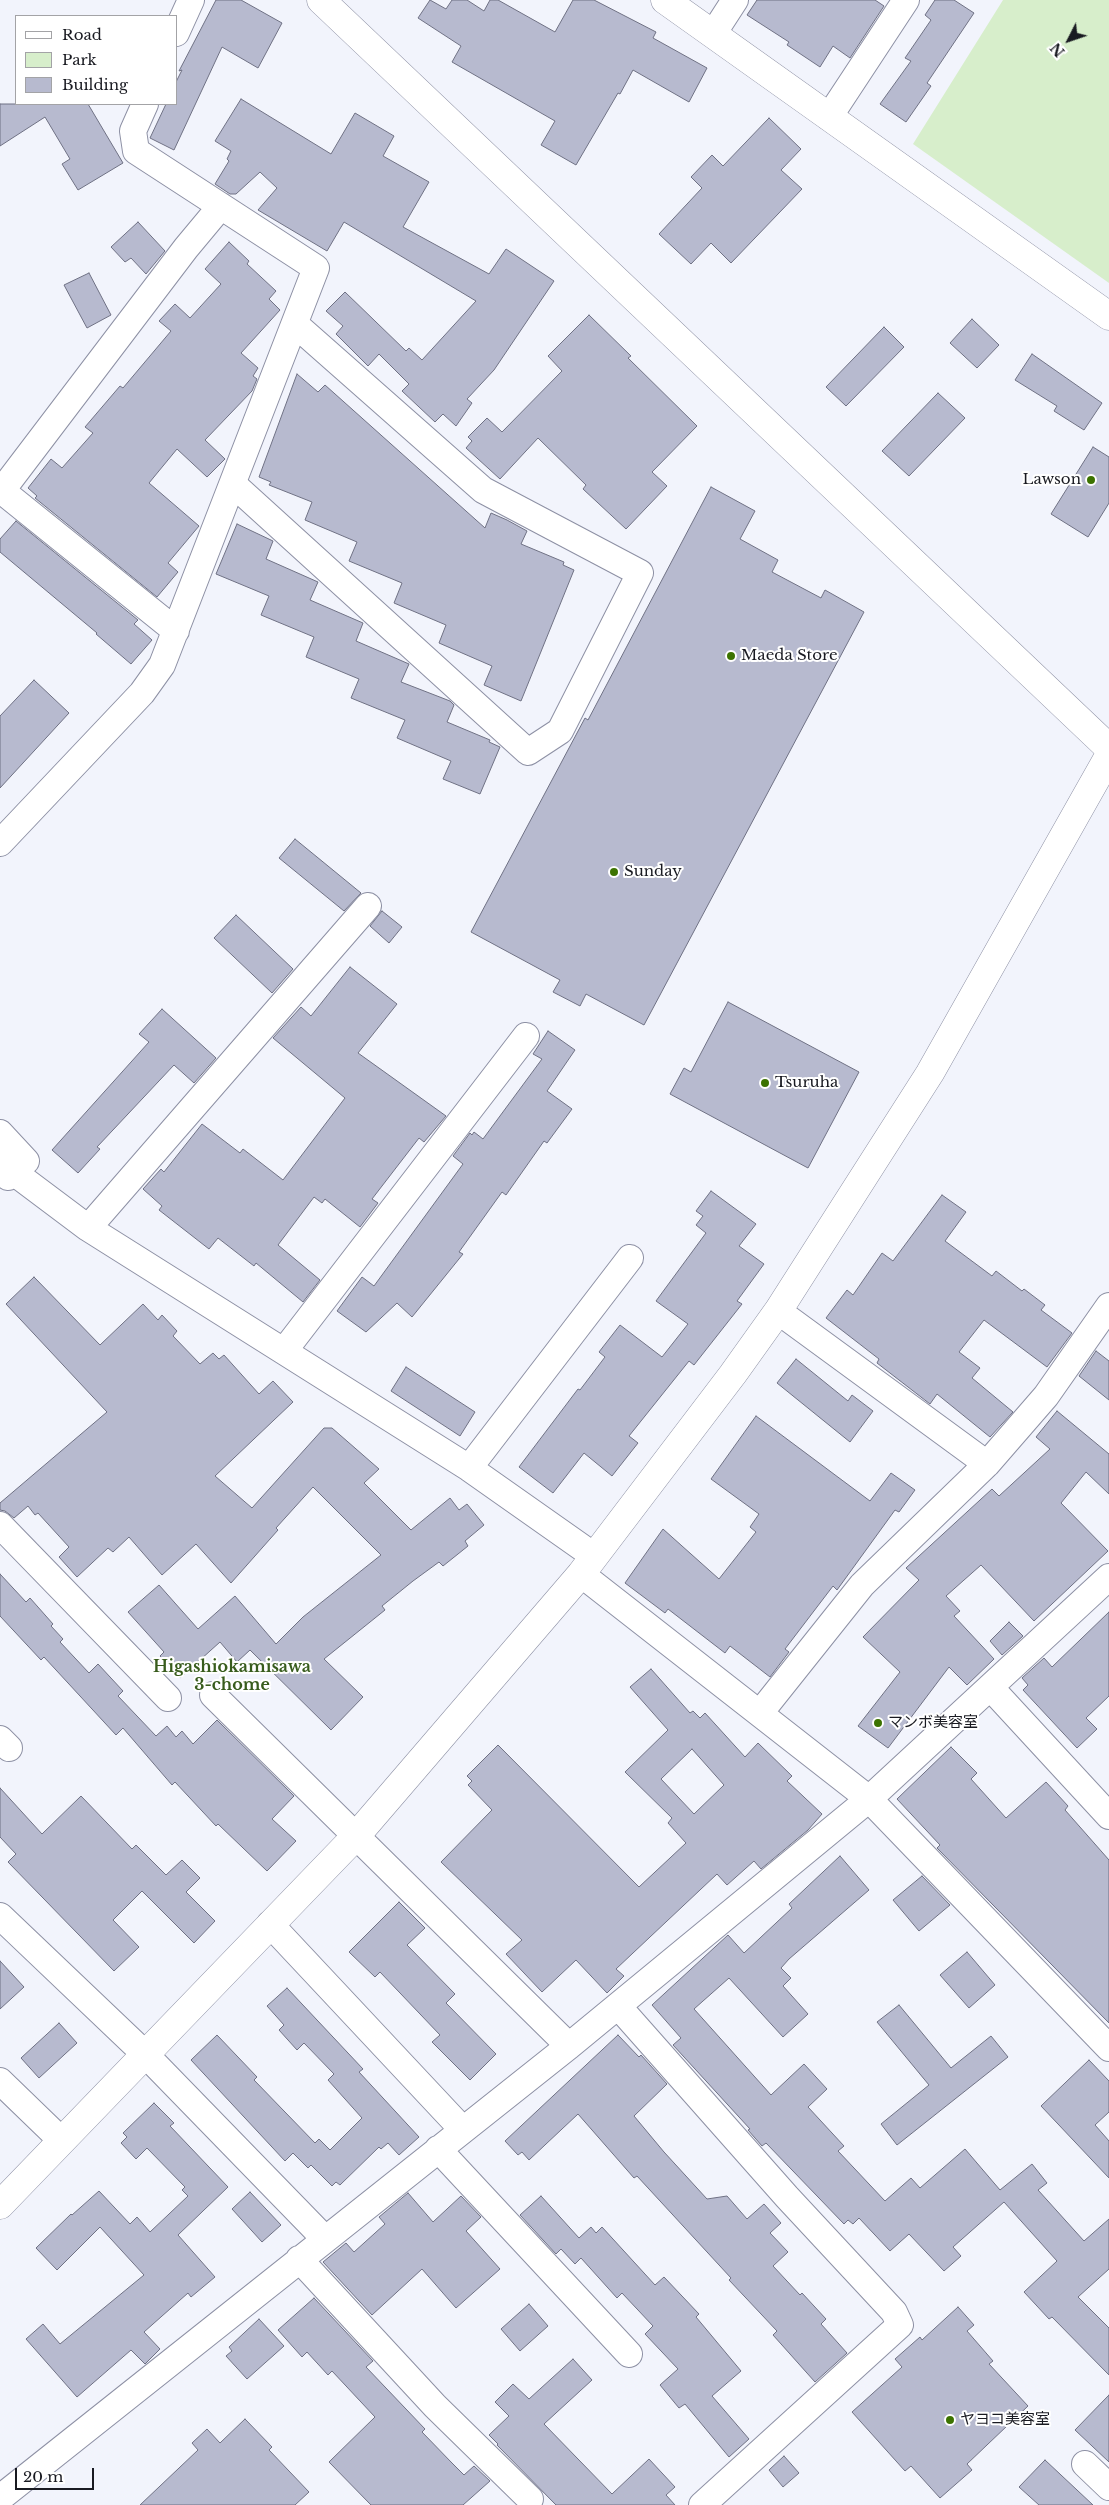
<!DOCTYPE html>
<meta charset="utf-8">
<style>
body{margin:0}
#map{position:relative;width:1109px;height:2505px;overflow:hidden;background:#f2f4fc;font-family:"Libre Baskerville",serif}
canvas{display:block}
.legend{position:absolute;left:15px;top:15px;width:162px;height:90px;box-sizing:border-box;background:#fff;border:1px solid #a3a3a6;margin:0;padding:6px 9px;list-style:none;font-size:15px;color:#191a21}
.legend li{display:flex;align-items:center;gap:10px;height:25px}
.legend b{width:25px;border:1px solid #a3a3a6}
.north{position:absolute;left:1044px;top:15px;width:50px;height:50px;-webkit-text-stroke:4px #fff;paint-order:stroke;rotate:229deg;font-size:14px;font-weight:700;line-height:20px;text-align:center;color:#191a21}
.north::after{content:'';display:block;margin:auto;width:18px;height:22px;background:#191a21;clip-path:polygon(50% 0,100% 100%,50% 72%,0 100%)}
.scale{position:absolute;left:15px;top:2468px;width:79px;height:22px;box-sizing:border-box;border:2px solid #191a21;border-top:0;padding-left:6px;font-size:15px;line-height:18px;white-space:nowrap;color:#191a21;-webkit-text-stroke:4px #fff;paint-order:stroke}
</style>
<div id="map">
<canvas width="1109" height="2505"></canvas>
<ul class="legend">
<li><b style="height:6px;background:#fff"></b>Road</li>
<li><b style="height:14px;background:#d7eecb"></b>Park</li>
<li><b style="height:14px;background:#b7bacf"></b>Building</li>
</ul>
<div class="north">N</div>
<div class="scale">20 m</div>
</div>
<script>
const g = document.querySelector('canvas').getContext('2d');
g.lineJoin = 'round';
function fillPath(path, color) { g.fillStyle = color; g.fill(path, 'evenodd'); }
const toPath = rows => new Path2D(rows.map(r => 'M' + r).join(''));
function trace(path, color, width, dash) { g.strokeStyle = color; g.lineWidth = width; g.lineCap = dash ? 'butt' : 'round'; g.setLineDash(dash || []); g.stroke(path); }
function write(font, color, halo, rows, align = 'center') {
  g.font = font + ' "Libre Baskerville","Noto Sans JP",serif'; g.lineWidth = 4; g.setLineDash([]); g.textBaseline = 'middle'; g.strokeStyle = halo; g.fillStyle = color; for (const [text, x, y, turn = 0] of rows) {
    g.save(); g.translate(x, y); g.rotate((+turn || 0) * Math.PI / 180); g.textAlign = isNaN(turn) ? turn : align; if (halo) g.strokeText(text, 0, 0); g.fillText(text, 0, 0); g.restore();
  }
}
const green = toPath([
 [1003,0,1109,0,1109,283,913,144]
]);
const building = toPath([
 [216,0,241,0,282,23,258,68,222,47,174,150,150,138,166,104,176,104,176,82,182,70,179,71,216,0],
 [430,0,446,9,452,0,467,0,484,11,490,0,498,0,555,32,573,0,594,0,656,32,653,38,707,68,689,102,633,70,620,94,618,93,576,165,541,145,555,121,452,62,461,46,418,18,430,0],
 [757,0,875,0,884,6,850,58,833,46,820,67,787,45,789,42,747,15,757,0],
 [935,0,954,0,974,13,927,83,931,86,906,122,880,104,911,61,905,58,931,20,925,15,935,0],
 [241,99,331,154,355,113,394,136,383,156,429,182,403,227,489,274,506,249,554,281,494,370,467,399,472,403,456,426,443,414,435,422,402,391,409,384,379,354,368,366,336,334,343,326,326,311,345,292,406,351,409,348,422,360,476,301,344,222,327,251,258,210,277,188,260,172,236,194,230,194,215,184,229,161,227,159,231,151,215,141,241,99],
 [0,104,88,104,123,163,78,190,62,164,70,159,45,117,0,146,0,104],
 [769,118,801,149,781,170,802,189,731,263,711,243,691,264,659,234,702,188,691,177,712,155,723,166,769,118],
 [138,222,165,251,146,274,131,258,125,262,111,247,138,222],
 [229,242,249,261,247,264,276,291,269,299,280,310,241,353,258,368,253,376,257,379,252,391,205,440,225,459,207,477,177,449,149,483,199,526,168,563,178,572,157,597,35,498,37,496,28,488,51,459,62,468,93,433,85,427,120,386,123,388,171,331,159,321,175,304,190,318,221,284,205,269,229,242],
 [89,273,111,315,87,328,64,285,89,273],
 [589,315,631,356,628,358,697,426,652,472,667,486,626,529,583,489,586,485,538,438,500,479,466,448,472,441,468,437,487,418,502,432,562,371,548,356,589,315],
 [972,319,999,345,977,368,950,343,972,319],
 [884,327,904,347,846,406,826,387,884,327],
 [1032,354,1102,403,1084,430,1054,411,1057,406,1015,380,1032,354],
 [297,374,318,392,325,385,485,528,491,513,507,520,527,531,521,544,564,562,563,565,574,570,521,701,484,685,492,666,439,643,446,625,394,603,402,583,349,561,357,542,305,520,312,502,269,485,271,482,259,477,297,374],
 [938,393,965,418,909,476,882,451,938,393],
 [1093,447,1109,457,1109,503,1088,537,1051,514,1093,447],
 [711,487,755,511,740,539,778,560,772,572,821,598,825,590,864,612,644,1025,586,994,580,1006,553,992,560,980,471,932,585,718,588,720,711,487],
 [16,521,138,620,134,624,152,640,131,664,96,634,97,633,0,552,0,539,16,521],
 [237,524,273,541,266,559,318,582,310,600,363,623,356,641,409,664,401,682,450,701,454,705,447,722,490,740,489,742,500,747,480,794,443,779,451,761,397,738,405,720,351,698,359,679,306,657,314,637,261,615,269,596,216,574,237,524],
 [34,680,69,713,0,788,0,716,34,680],
 [295,839,361,893,344,911,279,858,295,839],
 [382,911,402,927,389,943,370,926,382,911],
 [236,915,293,969,272,993,214,938,236,915],
 [350,967,397,1004,358,1053,446,1116,424,1142,419,1138,372,1199,378,1203,360,1227,325,1199,322,1203,314,1197,278,1245,320,1280,303,1302,256,1263,254,1266,218,1238,209,1249,159,1210,162,1206,143,1189,161,1169,164,1172,202,1124,240,1153,243,1149,283,1180,345,1098,273,1038,301,1007,311,1016,350,967],
 [728,1002,859,1072,808,1168,670,1094,684,1068,691,1072,728,1002],
 [162,1009,216,1058,194,1083,174,1065,97,1147,100,1149,78,1173,52,1150,149,1042,139,1034,162,1009],
 [548,1031,575,1050,547,1091,572,1109,547,1143,544,1141,506,1195,502,1192,459,1252,463,1254,412,1317,397,1303,366,1332,337,1311,362,1277,374,1286,463,1164,453,1156,470,1133,472,1135,474,1132,483,1139,542,1059,533,1054,548,1031],
 [711,1191,756,1224,739,1246,764,1264,737,1301,742,1304,694,1365,689,1361,629,1436,638,1443,612,1476,584,1453,553,1493,519,1467,578,1389,580,1390,605,1357,599,1352,620,1325,662,1357,688,1324,656,1301,706,1233,696,1225,703,1216,696,1211,711,1191],
 [942,1195,966,1212,945,1241,992,1276,996,1271,1022,1291,1024,1289,1045,1305,1041,1310,1072,1333,1047,1367,984,1320,959,1352,980,1368,972,1378,1013,1412,990,1437,937,1394,930,1404,877,1363,879,1359,826,1318,847,1290,853,1295,882,1253,893,1261,942,1195],
 [34,1277,100,1345,143,1304,158,1320,162,1315,177,1331,173,1336,200,1364,213,1353,219,1359,224,1355,259,1394,273,1381,293,1402,215,1476,252,1508,324,1428,332,1428,379,1469,364,1483,411,1530,450,1498,459,1510,467,1504,484,1525,465,1541,468,1546,443,1566,439,1562,413,1581,382,1606,385,1610,324,1659,363,1697,331,1730,250,1650,237,1662,220,1642,180,1678,160,1656,164,1652,128,1612,159,1585,198,1629,235,1596,276,1644,303,1617,381,1555,313,1487,276,1528,278,1530,231,1583,196,1544,162,1575,129,1537,113,1552,108,1548,77,1577,59,1557,69,1547,38,1513,35,1515,28,1506,14,1518,5,1511,0,1510,0,1503,107,1412,6,1304,34,1277],
 [1096,1351,1109,1361,1109,1400,1079,1376,1096,1351],
 [796,1359,848,1401,852,1395,873,1411,850,1442,777,1383,796,1359],
 [406,1367,475,1412,460,1436,391,1391,406,1367],
 [1057,1411,1109,1454,1109,1494,1086,1472,1061,1503,1108,1551,1034,1621,981,1565,946,1596,960,1611,954,1616,994,1659,967,1685,949,1667,888,1748,858,1726,900,1672,863,1637,919,1580,906,1568,992,1489,999,1496,1050,1449,1036,1437,1057,1411],
 [756,1416,870,1501,891,1473,915,1490,899,1512,895,1510,837,1590,833,1586,785,1649,789,1652,770,1677,730,1646,725,1653,668,1609,665,1613,625,1583,663,1529,719,1579,756,1532,750,1527,759,1514,711,1479,756,1416],
 [0,1574,26,1602,30,1598,53,1624,51,1626,63,1639,60,1642,89,1673,98,1664,123,1691,118,1696,156,1736,167,1726,176,1737,182,1731,193,1744,217,1720,294,1796,272,1819,296,1841,267,1871,218,1824,216,1826,175,1782,172,1785,123,1728,116,1735,44,1657,41,1660,0,1616,0,1574],
 [1109,1612,1109,1696,1086,1718,1097,1729,1077,1748,1023,1690,1028,1685,1022,1678,1044,1658,1052,1667,1109,1612],
 [1009,1622,1023,1636,1002,1655,990,1641,1009,1622],
 [651,1669,690,1713,693,1711,700,1718,705,1713,745,1757,758,1743,792,1776,787,1781,822,1814,808,1830,761,1869,754,1861,727,1885,717,1874,616,1969,624,1976,607,1993,576,1960,542,1992,506,1954,522,1940,441,1862,492,1810,468,1785,472,1781,467,1776,498,1745,639,1887,686,1843,668,1823,672,1818,625,1772,668,1730,630,1687,651,1669],
 [692,1749,724,1785,694,1814,661,1779,692,1749],
 [951,1747,977,1773,971,1779,1006,1818,1046,1782,1068,1806,1065,1810,1109,1860,1109,2023,937,1848,940,1845,897,1799,951,1747],
 [0,1788,42,1834,81,1796,132,1849,136,1845,166,1875,182,1860,200,1878,186,1892,215,1921,194,1943,142,1891,113,1920,139,1947,114,1971,8,1862,16,1854,0,1837,0,1788],
 [840,1856,869,1890,789,1959,781,1968,791,1978,783,1986,808,2014,783,2037,729,1978,694,2009,771,2095,804,2064,827,2089,808,2107,844,2146,838,2151,885,2201,911,2178,920,2188,965,2149,1000,2190,1032,2164,1047,2183,1038,2190,1084,2241,1109,2219,1109,2269,1078,2297,1109,2328,1109,2375,1052,2317,1049,2319,1024,2292,1057,2261,1004,2202,953,2247,961,2256,944,2271,909,2234,890,2251,859,2218,853,2224,848,2220,844,2224,766,2143,762,2146,748,2130,750,2129,673,2045,681,2038,652,2005,728,1935,744,1953,792,1908,789,1904,840,1856],
 [922,1876,950,1905,919,1931,893,1900,922,1876],
 [399,1902,425,1928,407,1945,455,1994,446,2003,496,2054,470,2080,432,2042,440,2035,380,1972,375,1977,349,1952,399,1902],
 [967,1952,995,1985,969,2008,940,1975,967,1952],
 [0,1961,24,1987,0,2009,0,1961],
 [287,1988,363,2069,359,2072,419,2137,399,2155,388,2143,381,2149,379,2147,340,2185,336,2182,332,2186,311,2165,308,2168,293,2153,285,2161,191,2060,217,2035,257,2077,254,2080,315,2143,319,2139,330,2150,362,2118,328,2080,334,2074,304,2043,297,2050,279,2030,284,2025,267,2006,287,1988],
 [899,2005,951,2068,991,2036,1008,2057,897,2145,881,2124,929,2085,877,2022,899,2005],
 [59,2023,77,2043,39,2078,21,2058,59,2023],
 [618,2035,639,2057,641,2055,667,2084,634,2116,664,2152,707,2199,727,2196,747,2219,764,2204,781,2223,770,2233,788,2252,773,2266,800,2295,802,2293,826,2319,821,2324,847,2353,815,2382,773,2335,777,2331,729,2280,731,2278,637,2176,634,2178,578,2114,529,2160,522,2152,518,2155,505,2141,618,2035],
 [1089,2060,1109,2081,1109,2112,1095,2125,1109,2141,1109,2178,1041,2106,1089,2060],
 [154,2103,174,2123,170,2126,228,2187,178,2235,215,2277,191,2297,188,2293,144,2332,160,2349,145,2364,131,2350,77,2397,26,2339,43,2324,60,2344,144,2275,100,2227,57,2270,36,2248,71,2214,72,2215,99,2191,130,2224,137,2217,150,2232,188,2196,182,2190,185,2187,147,2148,136,2159,121,2143,127,2137,123,2133,154,2103],
 [250,2192,281,2225,262,2242,232,2209,250,2192],
 [408,2193,433,2222,461,2196,481,2217,466,2231,500,2269,456,2308,422,2269,372,2315,323,2262,346,2243,354,2252,385,2224,379,2217,408,2193],
 [541,2196,579,2238,591,2227,596,2233,602,2227,655,2285,664,2277,699,2314,696,2317,741,2371,712,2396,749,2439,729,2457,685,2404,679,2408,660,2385,678,2369,645,2334,653,2326,622,2293,617,2298,581,2258,575,2264,561,2249,556,2254,520,2215,541,2196],
 [314,2298,373,2361,366,2367,425,2429,422,2432,452,2463,464,2475,474,2466,490,2481,463,2505,371,2505,329,2462,375,2417,332,2371,328,2375,307,2352,302,2357,278,2330,314,2298],
 [529,2304,548,2326,520,2351,501,2329,529,2304],
 [958,2307,974,2325,967,2331,993,2361,989,2364,1028,2406,967,2464,972,2470,940,2498,911,2466,905,2471,852,2412,902,2367,895,2359,920,2337,922,2340,958,2307],
 [259,2319,284,2346,247,2379,226,2356,232,2351,229,2347,259,2319],
 [573,2359,592,2380,544,2424,612,2494,649,2459,675,2487,666,2495,675,2505,556,2505,497,2445,498,2444,489,2435,509,2416,495,2402,513,2384,529,2399,573,2359],
 [1109,2395,1109,2462,1075,2430,1109,2395],
 [245,2419,272,2447,269,2450,309,2492,295,2505,140,2505,198,2450,192,2443,207,2429,220,2443,245,2419],
 [784,2456,799,2473,783,2487,769,2470,784,2456],
 [1045,2460,1093,2505,1039,2505,1019,2487,1045,2460]
]);
const minor = toPath([
 [176,33,191,0],
 [713,34,735,0],
 [829,117,906,0],
 [233,484,528,752,560,731,640,573,483,490,296,325],
 [2,491,176,631],
 [0,493,186,248,221,206],
 [0,843,142,693,162,665,316,268,136,151,133,131,145,104],
 [0,1133,26,1161,8,1177],
 [0,1162,88,1228,469,1468,594,1556],
 [88,1228,368,906],
 [778,1311,987,1464],
 [284,1351,526,1036],
 [469,1468,630,1258],
 [0,1525,168,1698],
 [581,1574,869,1799,1109,2048],
 [990,1687,1109,1816],
 [213,1695,569,2046],
 [760,1713,862,1585,987,1464,1046,1396,1109,1306],
 [0,1739,9,1748],
 [0,1916,145,2054,325,2239],
 [270,1924,463,2130],
 [618,2006,787,2197,894,2312,900,2325,702,2505],
 [0,2081,61,2140],
 [438,2149,629,2354],
 [299,2259,435,2406,530,2499],
 [1085,2464,1109,2487],
 [0,2498,569,2046,869,1799,1109,1577]
]);
const tertiary = toPath([
 [321,0,1109,748],
 [665,0,1109,316],
 [0,2205,356,1836,581,1574,733,1374,778,1311,930,1073,1109,756]
]);
const markers = [
 [1091,480,5,"#3c7300"],
 [731,656,5,"#3c7300"],
 [614,872,5,"#3c7300"],
 [765,1083,5,"#3c7300"],
 [878,1723,5,"#3c7300"],
 [950,2420,5,"#3c7300"]
];
const poiNames = [
 ["Lawson",1081,480,"right"],
 ["Maeda Store",741,656],
 ["Sunday",624,872],
 ["Tsuruha",775,1083],
 ["マンボ美容室",888,1723],
 ["ヤヨコ美容室",960,2420]
];
const neighbourhoodNames = [
 ["Higashiokamisawa",232,1667],
 ["3-chome",232,1685]
];
fillPath(green, '#d7eecb');
fillPath(building, '#b7bacf');
trace(building, '#6f7184', 1);
trace(minor, '#8d90a4', 28);
trace(tertiary, '#8d90a4', 29);
trace(minor, '#fff', 26);
trace(tertiary, '#fff', 28);
for (const [x, y, r, color] of markers) { const dot = new Path2D(); dot.arc(x, y, r, 0, 2 * Math.PI); g.fillStyle = color; g.fill(dot); trace(dot, '#fff', 2); }
write('15px', '#191a21', '#fff', poiNames, 'left');
write('bold 16px', '#385c1d', '#fff', neighbourhoodNames);
</script>
